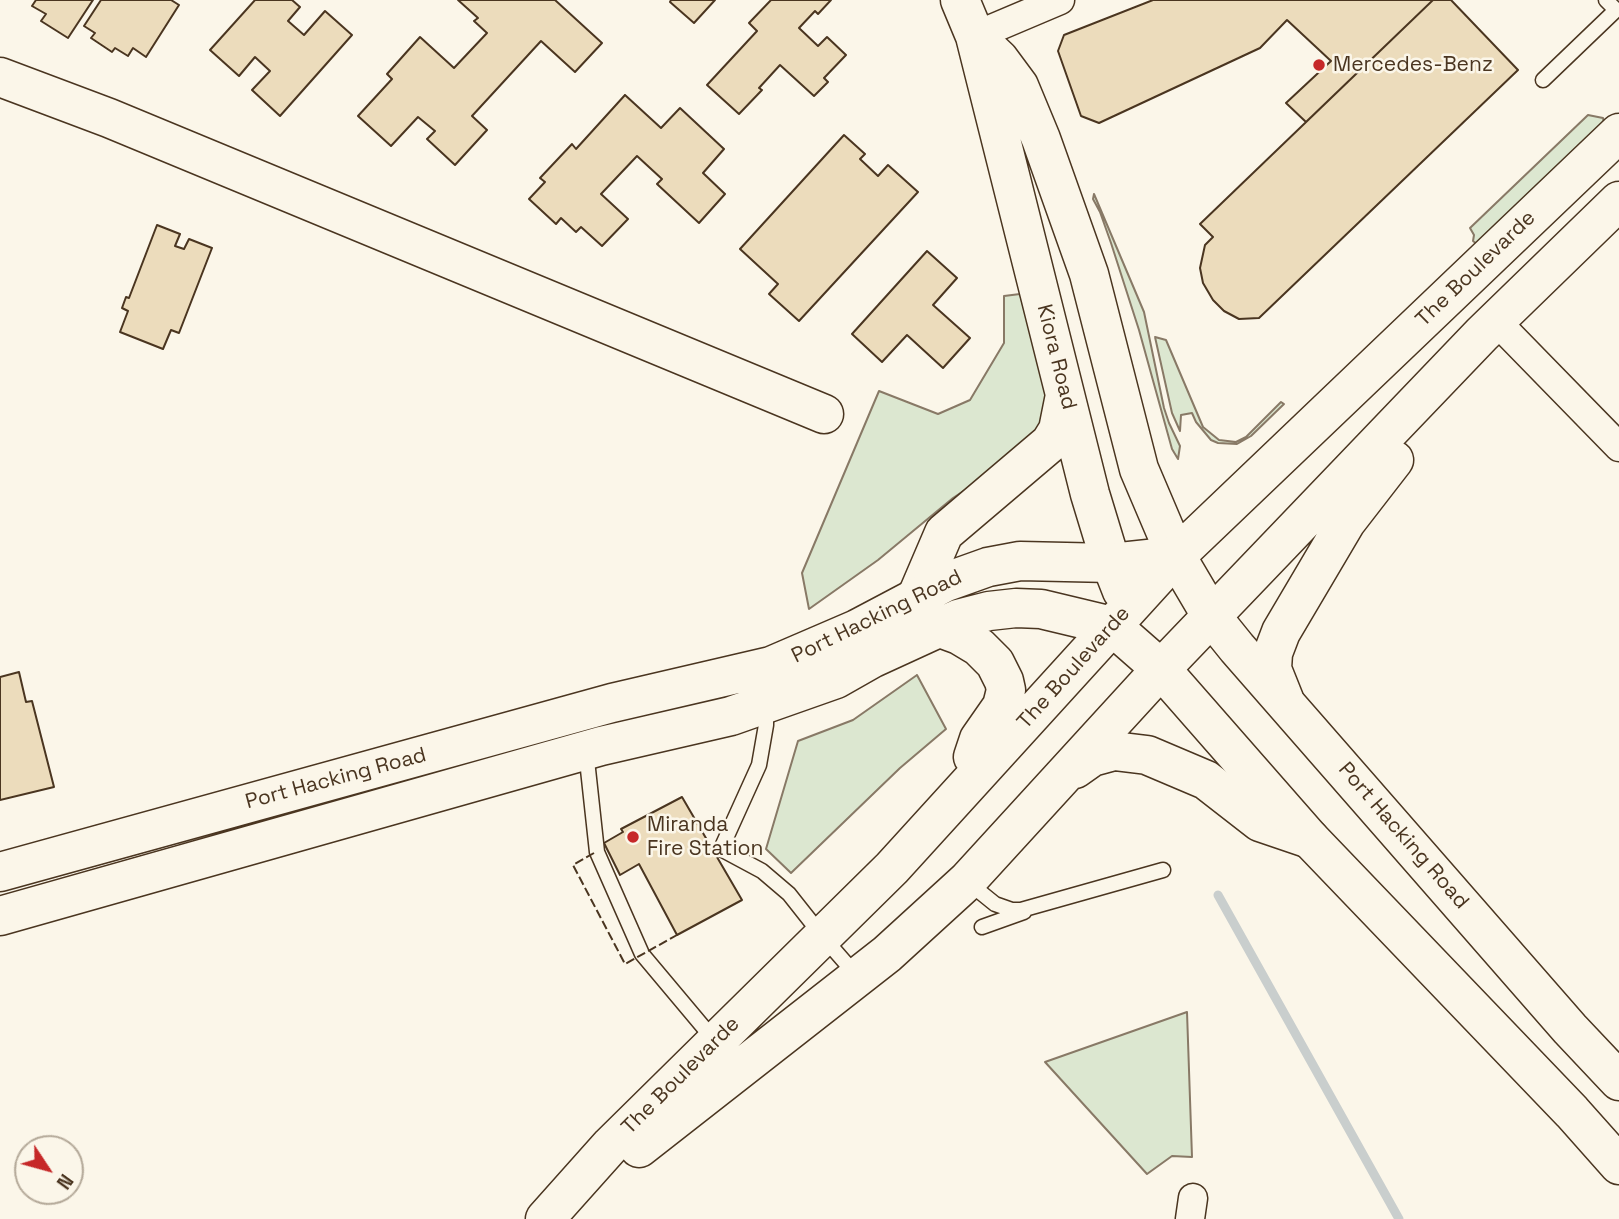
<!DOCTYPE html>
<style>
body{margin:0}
#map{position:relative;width:1619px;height:1219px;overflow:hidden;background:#fbf6e9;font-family:"Space Grotesk",sans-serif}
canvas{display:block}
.north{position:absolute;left:14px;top:1135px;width:70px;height:70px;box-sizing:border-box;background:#fbf6e9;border:2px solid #b4a999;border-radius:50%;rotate:126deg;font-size:19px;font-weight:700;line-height:28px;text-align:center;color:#4a3520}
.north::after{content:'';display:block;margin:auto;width:24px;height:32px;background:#c62828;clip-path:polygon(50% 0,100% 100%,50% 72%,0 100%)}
</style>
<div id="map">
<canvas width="1619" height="1219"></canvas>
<div class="north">N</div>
</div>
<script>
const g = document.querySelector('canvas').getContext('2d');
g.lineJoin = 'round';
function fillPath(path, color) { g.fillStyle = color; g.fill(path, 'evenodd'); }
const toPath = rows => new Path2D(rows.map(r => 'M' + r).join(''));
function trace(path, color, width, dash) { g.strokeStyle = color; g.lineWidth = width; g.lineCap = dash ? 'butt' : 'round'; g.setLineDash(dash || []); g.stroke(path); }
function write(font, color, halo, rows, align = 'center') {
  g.font = font + ' "Space Grotesk",sans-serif'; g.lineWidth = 5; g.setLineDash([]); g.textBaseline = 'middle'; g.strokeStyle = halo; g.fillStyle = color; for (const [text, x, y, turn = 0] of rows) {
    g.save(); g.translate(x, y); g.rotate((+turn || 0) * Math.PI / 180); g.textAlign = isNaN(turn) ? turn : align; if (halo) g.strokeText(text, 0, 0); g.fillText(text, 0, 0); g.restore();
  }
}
const green = toPath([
 [1588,115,1603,118,1604,123,1478,245,1473,241,1474,235,1470,228,1588,115],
 [1094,194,1144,312,1164,408,1169,423,1180,446,1178,459,1172,449,1139,330,1111,243,1100,212,1093,199,1094,194],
 [1020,294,1050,406,1043,434,1013,458,953,498,878,560,809,609,802,573,879,391,938,414,970,400,1004,343,1004,296,1020,294],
 [1155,337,1166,340,1203,427,1219,440,1236,442,1246,437,1281,402,1284,404,1251,436,1237,444,1218,443,1211,440,1196,422,1192,413,1181,415,1180,431,1172,413,1155,337],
 [917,675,946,729,900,768,791,873,766,849,798,741,853,720,917,675],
 [1187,1012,1192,1157,1172,1156,1147,1174,1045,1062,1187,1012]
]);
const stream = toPath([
 [1218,895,1399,1219]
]);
const building = toPath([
 [36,0,93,0,68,38,41,21,46,14,32,6,36,0],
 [101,0,171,0,179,5,146,57,133,48,128,56,115,48,112,52,91,38,95,33,84,26,101,0],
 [255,0,292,0,300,7,288,21,304,35,325,11,352,35,280,116,252,90,270,71,255,57,239,76,210,50,255,0],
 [458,0,555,0,602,43,575,72,541,41,472,116,487,130,455,165,427,139,435,131,418,117,391,146,358,116,392,79,387,74,420,37,454,68,487,33,474,21,478,18,458,0],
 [671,0,715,0,694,23,670,2,671,0],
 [771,0,831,0,818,14,815,11,799,28,818,46,827,37,846,55,824,78,828,82,814,96,780,65,759,88,762,90,739,114,707,85,757,31,749,23,771,0],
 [1153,0,1433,0,1306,122,1286,103,1331,61,1287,20,1260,48,1099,123,1081,116,1058,51,1064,35,1153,0],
 [1433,0,1451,0,1518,70,1259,318,1239,319,1224,311,1213,300,1203,283,1200,268,1205,245,1213,237,1200,224,1433,0],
 [625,95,661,128,680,108,724,149,703,173,725,194,699,223,657,184,662,179,637,156,601,194,628,219,602,246,581,227,576,232,561,218,556,224,529,199,545,182,540,178,572,144,576,149,625,95],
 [844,135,865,154,860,159,878,176,888,165,918,192,799,321,769,294,778,284,740,249,844,135],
 [157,225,180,234,175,246,184,249,189,239,212,248,179,333,171,330,163,349,120,332,128,311,122,308,126,297,129,298,157,225],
 [927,251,957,278,933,305,970,338,943,368,907,335,882,362,852,334,927,251],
 [19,672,26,702,32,701,54,787,0,800,0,677,19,672],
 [682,797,742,900,677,935,639,864,620,875,604,843,623,832,621,829,682,797]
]);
const lane = toPath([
 [1543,80,1616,10,1606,0],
 [766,706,766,725,759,765,721,849,762,871,789,894,823,937,857,976],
 [586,751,597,852,642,954,715,1041],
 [969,883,995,904,1012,910,1021,910,1163,870],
 [982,927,1024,912]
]);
const street = toPath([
 [975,36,1060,0],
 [1496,321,1619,447],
 [1190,1219,1193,1198]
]);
const secondary = toPath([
 [960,0,975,36,1090,494,1111,563,1122,591],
 [979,40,999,59,1019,86,1041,139,1089,274,1139,469,1176,556],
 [0,77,109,118,824,414],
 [917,596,944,533,1050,443,1058,430,1065,395],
 [940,628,959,635,979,647,995,663,1004,681,1006,690,1002,706,979,739,973,757],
 [1284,699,1272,669,1273,653,1281,632,1346,522,1394,460],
 [1075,769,1092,757,1114,751,1147,755,1206,780,1260,822,1310,839],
 [639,1148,887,954,967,881,1161,669,1482,334,1619,201],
 [545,1219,611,1145,892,868,1176,556,1619,133]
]);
const primary = toPath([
 [0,872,612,703,771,666,857,629,946,582,988,567,1020,561,1111,563,1176,556,1212,617,1237,648,1570,1029,1619,1081],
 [0,916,601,746,731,716,836,679,873,658,958,619,989,611,1016,608,1041,609,1112,626,1161,669,1310,839,1572,1112,1619,1165]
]);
const fence = toPath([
 [594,853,573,865,625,964,677,935]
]);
const markers = [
 [1319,65,7,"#c62828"],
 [633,837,7,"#c62828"]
];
const poiNames = [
 ["Mercedes-Benz",1333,65],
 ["Miranda",647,825],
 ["Fire Station",647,849]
];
const streetNames = [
 ["The Boulevarde",1476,269,-44],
 ["Kiora Road",1056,357,76],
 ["Port Hacking Road",877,617,-26],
 ["The Boulevarde",1074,668,-48],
 ["Port Hacking Road",336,779,-15],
 ["Port Hacking Road",1403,836,49],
 ["The Boulevarde",681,1076,-45]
];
fillPath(green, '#dce7d0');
trace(green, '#887966', 2);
trace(stream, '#c9cecd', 9);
fillPath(building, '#ecdcbc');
trace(building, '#4a3520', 2);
trace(lane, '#4a3520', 17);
trace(street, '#4a3520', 31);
trace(secondary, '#4a3520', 41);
trace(primary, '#4a3520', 41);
trace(lane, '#fbf6e9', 14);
trace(street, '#fbf6e9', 28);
trace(secondary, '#fbf6e9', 38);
trace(primary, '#fbf6e9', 38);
trace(fence, '#4a3520', 2, [9, 3.5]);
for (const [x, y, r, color] of markers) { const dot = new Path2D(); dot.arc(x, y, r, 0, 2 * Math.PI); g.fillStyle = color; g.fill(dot); trace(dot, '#fbf6e9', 2.5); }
write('21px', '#4a3520', '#fbf6e9', poiNames, 'left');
write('21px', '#4a3520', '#fbf6e9', streetNames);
</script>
